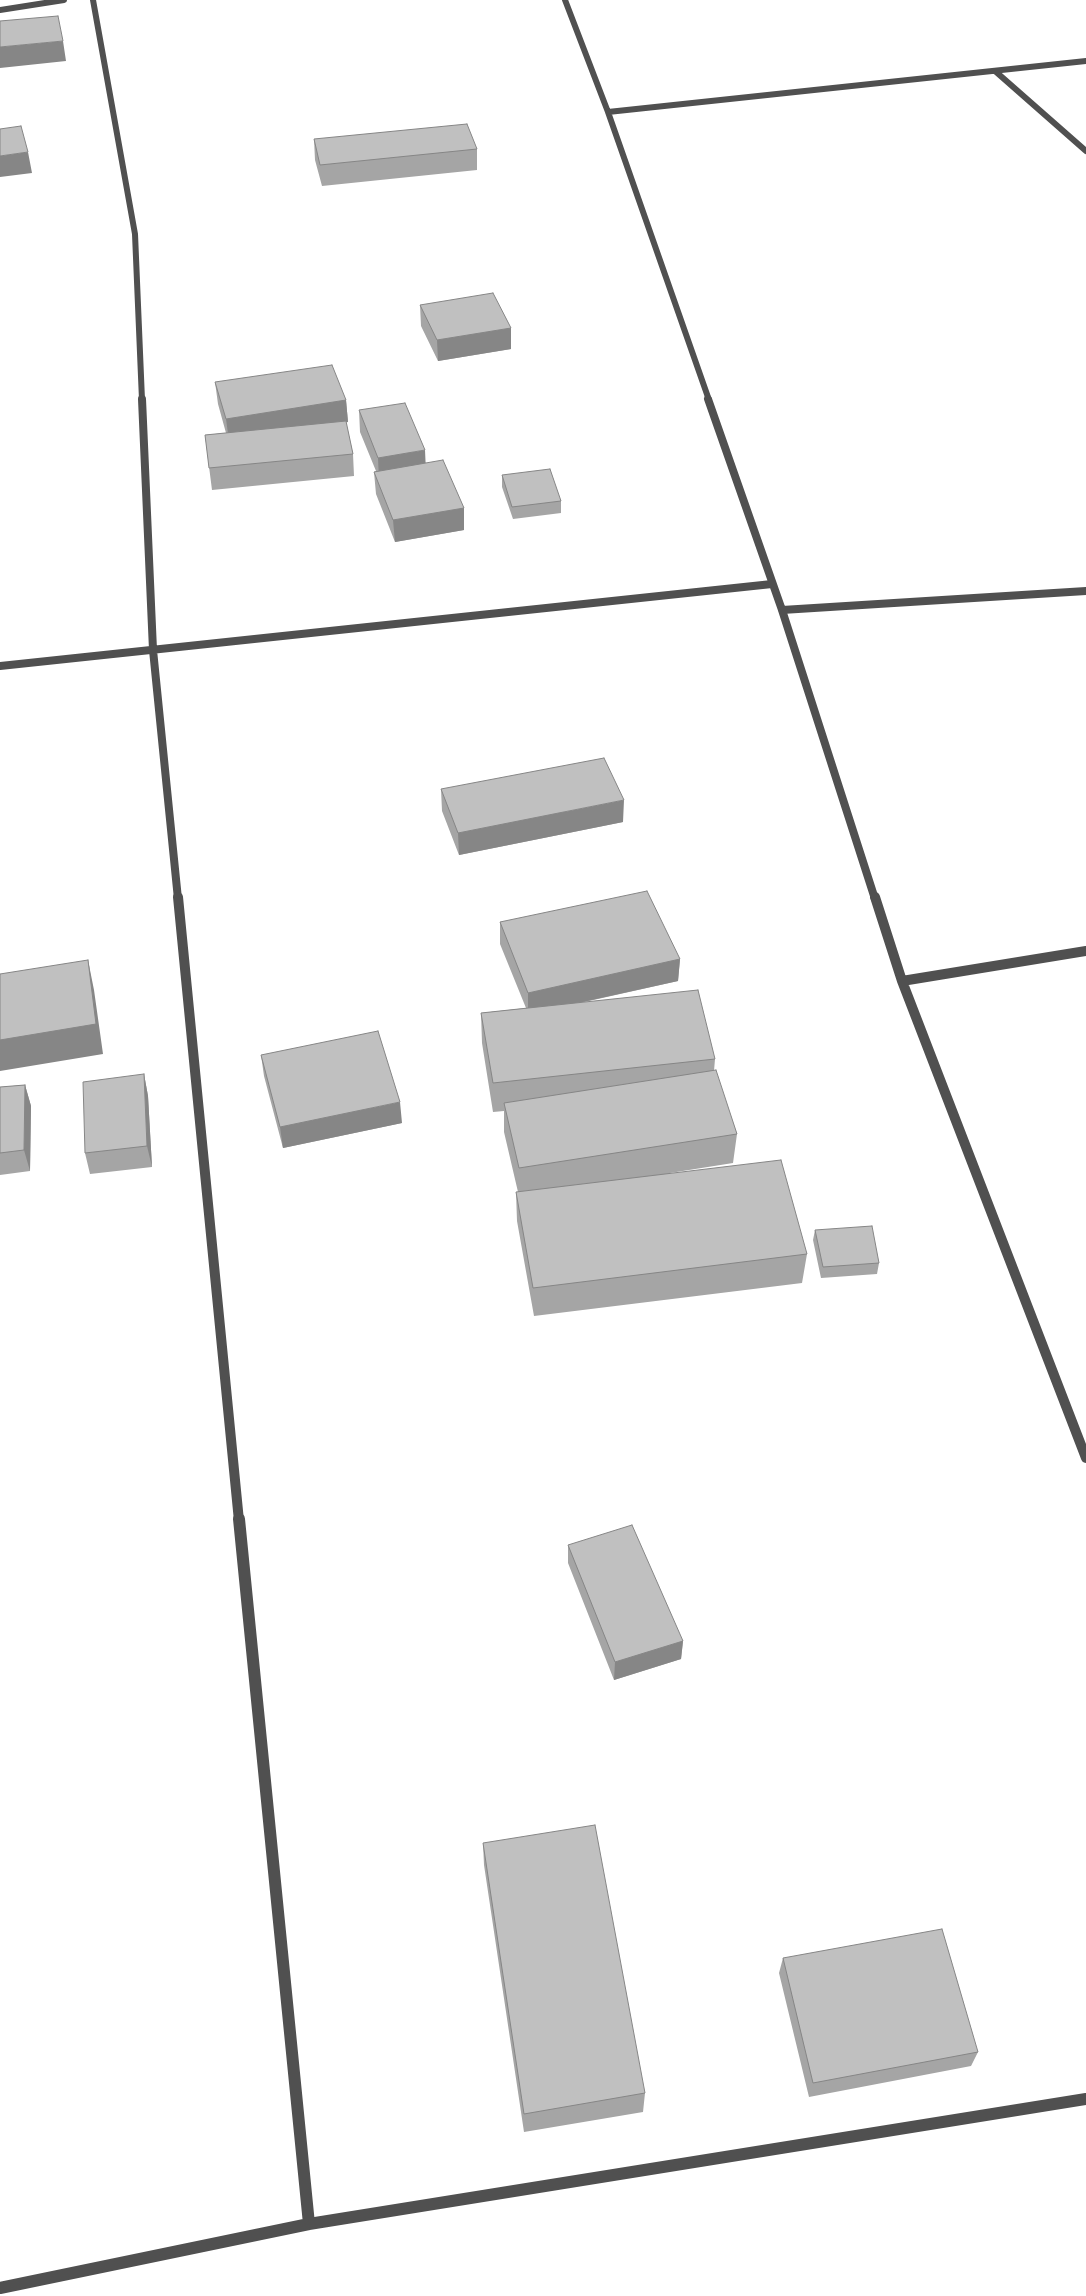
<!DOCTYPE html>
<style>
body{margin:0}
canvas{display:block;background:#fff}
</style>
<canvas width="1086" height="2296"></canvas>
<script>
const g = document.querySelector('canvas').getContext('2d');
g.lineJoin = 'round';
const toPath = rows => new Path2D(rows.map(r => 'M' + r).join(''));
function trace(path, color, width, dash) { g.strokeStyle = color; g.lineWidth = width; g.lineCap = dash ? 'butt' : 'round'; g.setLineDash(dash || []); g.stroke(path); }
function fillPath(path, color) { g.fillStyle = color; g.fill(path, 'evenodd'); }
const streetFar3 = toPath([
 [93,0,135,234,142,400],
 [565,0,608,112,709,400],
 [0,10,64,0],
 [995,71,1086,151],
 [608,112,1086,61]
]);
const streetFar2 = toPath([
 [142,399,153,650,178,899],
 [708,399,782,610,875,899],
 [782,610,1086,591],
 [0,666,772,584]
]);
const streetFar1 = toPath([
 [178,897,239,1521],
 [875,897,902,981,1086,1458],
 [902,981,1086,951]
]);
const street = toPath([
 [239,1519,309,2224],
 [0,2288,309,2224,1086,2099]
]);
const wall = toPath([
 [314,139,477,149,477,170,322,186,315,160],
 [420,305,511,328,511,349,438,361,421,326],
 [215,382,346,400,348,422,346,422,353,454,354,476,212,490,205,435,226,433,218,404],
 [359,410,426,463,464,508,464,530,395,542,376,494,374,472,376,471,360,432],
 [502,475,561,501,561,513,513,519,502,487],
 [441,789,623,822,459,855,442,811],
 [500,922,680,959,678,981,580,1003,715,1059,714,1071,737,1134,733,1163,670,1173,807,1254,802,1283,534,1316,517,1221,516,1192,518,1192,504,1132,504,1111,493,1112,482,1043,481,1013,526,1008,500,944],
 [261,1055,402,1123,283,1148,264,1076],
 [144,1074,148,1096,152,1167,90,1174,85,1153],
 [25,1085,31,1106,30,1171,0,1175,0,1087],
 [815,1230,879,1263,877,1274,821,1278,813,1240],
 [568,1545,683,1641,681,1659,614,1680,568,1563],
 [483,1843,645,2093,643,2112,524,2132,484,1865],
 [783,1958,978,2052,971,2066,809,2097,779,1973]
]);
const shadedWall = toPath([
 [63,41,66,61,0,68,0,47],
 [28,152,32,173,0,177,0,156],
 [511,328,511,349,438,361,437,340],
 [346,400,348,422,229,441,226,419],
 [425,450,426,472,379,480,378,458],
 [464,508,464,530,395,542,393,520],
 [624,800,623,822,459,855,458,833],
 [680,959,678,981,528,1014,528,993],
 [88,960,94,990,103,1054,0,1071,0,1040],
 [144,1074,148,1096,152,1167,147,1146],
 [25,1085,31,1106,30,1171,24,1150],
 [400,1102,402,1123,283,1148,280,1127],
 [683,1641,681,1659,614,1680,615,1662]
]);
const building = toPath([
 [58,16,63,41,0,47,0,21,58,16],
 [467,124,477,149,320,165,314,139,467,124],
 [21,126,28,152,0,156,0,129,21,126],
 [493,293,511,328,437,340,420,305,493,293],
 [332,365,346,400,226,419,215,382,332,365],
 [405,403,425,450,378,458,359,410,405,403],
 [346,421,353,454,209,468,205,435,346,421],
 [443,460,464,508,393,520,374,472,443,460],
 [550,469,561,501,512,507,502,475,550,469],
 [604,758,624,800,458,833,441,789,604,758],
 [647,891,680,959,528,993,500,922,647,891],
 [88,960,96,1024,0,1040,0,974,88,960],
 [698,990,715,1059,493,1083,481,1013,698,990],
 [378,1031,400,1102,280,1127,261,1055,378,1031],
 [716,1070,737,1134,519,1168,504,1103,716,1070],
 [144,1074,147,1146,85,1153,83,1082,144,1074],
 [25,1085,24,1150,0,1153,0,1087,25,1085],
 [781,1160,807,1254,533,1288,516,1192,781,1160],
 [872,1226,879,1263,823,1267,815,1230,872,1226],
 [632,1525,683,1641,615,1662,568,1545,632,1525],
 [595,1825,645,2093,524,2114,483,1843,595,1825],
 [942,1929,978,2052,813,2083,783,1958,942,1929]
]);
trace(streetFar3, '#505050', 6);
trace(streetFar2, '#505050', 8);
trace(streetFar1, '#505050', 10);
trace(street, '#505050', 12);
fillPath(wall, '#a5a5a5');
fillPath(shadedWall, '#868686');
fillPath(building, '#c0c0c0');
trace(building, '#868686', 1);
</script>
